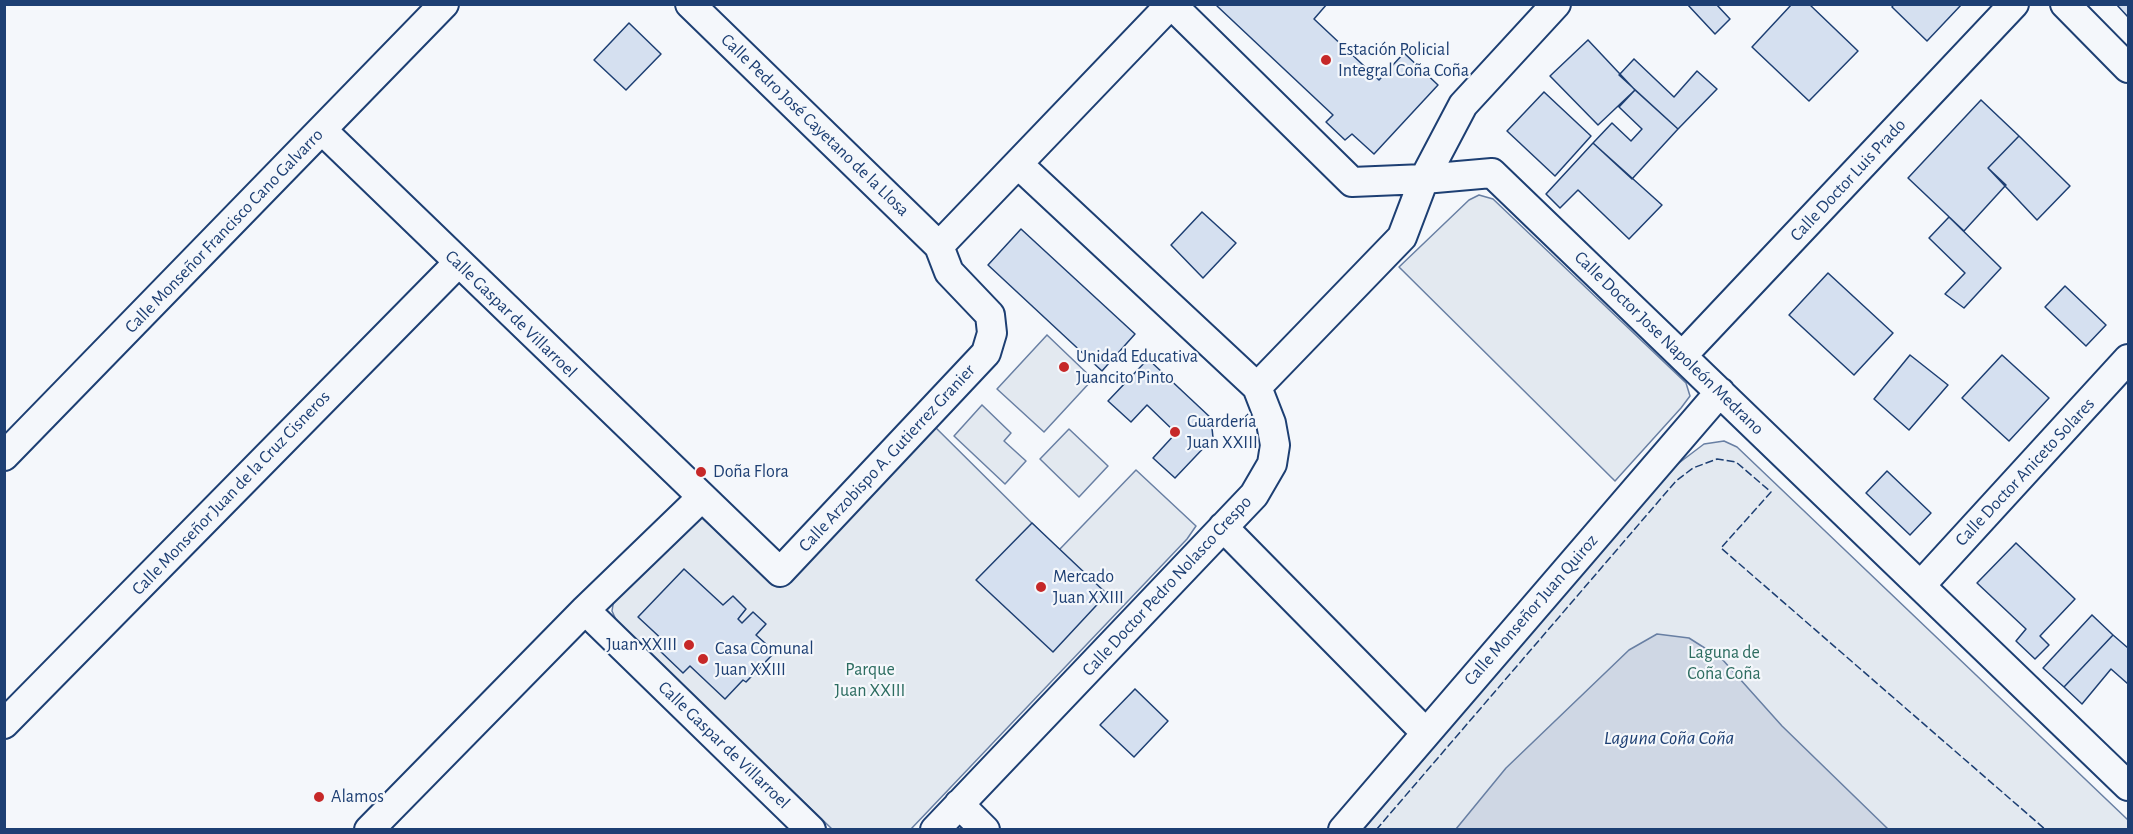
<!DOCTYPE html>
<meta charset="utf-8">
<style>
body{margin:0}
#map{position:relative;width:2133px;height:834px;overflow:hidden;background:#f4f7fb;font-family:"Alegreya Sans",sans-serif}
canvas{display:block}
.frame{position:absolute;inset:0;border:6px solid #1d3f73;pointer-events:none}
</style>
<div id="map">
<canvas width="2133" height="834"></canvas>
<div class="frame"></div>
</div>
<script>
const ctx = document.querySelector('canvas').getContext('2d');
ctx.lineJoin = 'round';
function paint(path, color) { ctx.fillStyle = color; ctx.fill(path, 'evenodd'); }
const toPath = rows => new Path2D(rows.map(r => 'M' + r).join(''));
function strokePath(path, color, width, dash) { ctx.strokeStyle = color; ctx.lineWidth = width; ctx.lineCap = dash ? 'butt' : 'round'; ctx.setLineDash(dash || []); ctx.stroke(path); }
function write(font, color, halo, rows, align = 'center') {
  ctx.font = font + ' "Alegreya Sans",sans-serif'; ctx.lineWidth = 4.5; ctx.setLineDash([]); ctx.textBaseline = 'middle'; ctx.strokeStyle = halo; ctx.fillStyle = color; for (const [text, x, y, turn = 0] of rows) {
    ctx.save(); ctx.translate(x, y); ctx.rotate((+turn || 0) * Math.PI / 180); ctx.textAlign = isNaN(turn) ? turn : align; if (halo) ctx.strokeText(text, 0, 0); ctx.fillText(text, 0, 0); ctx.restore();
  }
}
const green = toPath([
 [1479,195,1493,199,1686,383,1690,396,1681,408,1615,481,1399,267,1469,200,1479,195],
 [1047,335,1093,379,1044,432,997,389,1047,335],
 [982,405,1011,433,1004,441,1026,461,1005,484,954,436,982,405],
 [931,423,1059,550,1136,470,1196,526,1187,539,911,829,832,829,617,622,612,611,614,599,693,518,702,518,769,579,931,423],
 [1069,429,1108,466,1079,497,1040,459,1069,429],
 [1724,441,1737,447,2128,820,2128,830,1363,830,1671,469,1704,444,1724,441]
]);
const water = toPath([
 [1657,634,1689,638,1722,659,1782,726,1888,829,1456,829,1506,768,1629,650,1657,634]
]);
const building = toPath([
 [1219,4,1327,4,1314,19,1379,80,1404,53,1438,85,1374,154,1352,134,1345,140,1326,122,1333,115,1217,6,1219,4],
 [1687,4,1716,4,1730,19,1715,34,1687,4],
 [1792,4,1809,4,1858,51,1809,101,1752,47,1792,4],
 [1894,4,1962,4,1927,41,1892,7,1894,4],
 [2116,4,2128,4,2128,17,2116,4],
 [629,23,661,54,626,90,594,60,629,23],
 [1588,40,1635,90,1598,125,1550,76,1588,40],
 [1634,59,1674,97,1697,71,1717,89,1678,129,1619,75,1634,59],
 [1635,90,1678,129,1632,179,1593,143,1612,123,1631,141,1642,129,1619,107,1635,90],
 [1544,92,1591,136,1555,176,1507,131,1544,92],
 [1981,100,2019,136,1988,168,2006,185,1964,231,1908,178,1981,100],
 [2019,136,2070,186,2037,220,1988,168,2019,136],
 [1593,143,1662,205,1629,239,1578,190,1560,208,1546,194,1593,143],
 [1202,212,1236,243,1203,278,1171,245,1202,212],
 [1949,217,2001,268,1964,308,1945,294,1965,273,1929,238,1949,217],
 [1021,229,1135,334,1102,371,988,265,1021,229],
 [1828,273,1893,333,1854,375,1789,315,1828,273],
 [2065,286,2106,325,2086,346,2045,307,2065,286],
 [1910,355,1948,385,1909,430,1874,399,1910,355],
 [2002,355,2049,398,2009,441,1962,398,2002,355],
 [1148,359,1211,418,1213,438,1175,478,1153,458,1176,433,1147,405,1131,422,1108,401,1148,359],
 [1887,471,1931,513,1910,535,1866,493,1887,471],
 [1032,523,1107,594,1053,652,976,580,1032,523],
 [2016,543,2075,599,2040,636,2049,645,2035,659,2016,641,2026,629,1977,583,2016,543],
 [684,569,723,605,733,596,746,609,738,619,742,623,753,612,766,624,756,635,775,652,746,682,743,680,725,699,690,666,683,673,659,650,666,643,638,617,684,569],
 [2092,615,2113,635,2064,687,2043,668,2092,615],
 [2113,635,2128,648,2128,684,2111,669,2082,704,2064,687,2113,635],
 [1135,689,1168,721,1134,757,1100,725,1135,689]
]);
const minor = toPath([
 [1171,4,1352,182,1424,179,1492,173,2128,786],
 [2065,4,2128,68],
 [322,130,780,572,986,353,992,333,990,315,949,272,939,246,690,4],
 [1018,164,1257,387],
 [939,246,1171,4],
 [1682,356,2014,4],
 [4,456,444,4],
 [1223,527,1426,733],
 [1921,585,2128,359],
 [585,610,811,830],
 [4,724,458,263],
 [959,804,985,830],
 [369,830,585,610,701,498],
 [935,830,1254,495,1272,464,1275,445,1271,423,1257,387,1402,237,1424,179,1463,105,1556,4],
 [1343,830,1720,392]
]);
const fence = toPath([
 [1376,830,1676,481,1693,468,1717,459,1736,462,1771,492,1721,548,2046,830]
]);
const markers = [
 [1326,60,6,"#c62828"],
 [1064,367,6,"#c62828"],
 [1175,432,6,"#c62828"],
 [701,472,6,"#c62828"],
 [1041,587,6,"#c62828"],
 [689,645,6,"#c62828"],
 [703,659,6,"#c62828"],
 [319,797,6,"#c62828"]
];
const poiNames = [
 ["Estación Policial",1338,50],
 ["Integral Coña Coña",1338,71],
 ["Unidad Educativa",1076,357],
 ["Juancito Pinto",1076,378],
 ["Guardería",1187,422],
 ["Juan XXIII",1187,443],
 ["Doña Flora",713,472],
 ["Mercado",1053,577],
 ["Juan XXIII",1053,598],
 ["Juan XXIII",677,645,"right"],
 ["Casa Comunal",715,649],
 ["Juan XXIII",715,670],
 ["Alamos",331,797]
];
const streetNames = [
 ["Calle Pedro José Cayetano de la Llosa",815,125,44],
 ["Calle Doctor Luis Prado",1848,180,-47],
 ["Calle Monseñor Francisco Cano Galvarro",224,231,-46],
 ["Calle Gaspar de Villarroel",511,314,44],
 ["Calle Doctor Jose Napoleón Medrano",1669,343,44],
 ["Calle Arzobispo A. Gutierrez Granier",887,458,-47],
 ["Calle Doctor Aniceto Solares",2025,472,-47],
 ["Calle Monseñor Juan de la Cruz Cisneros",231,493,-46],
 ["Calle Doctor Pedro Nolasco Crespo",1167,586,-47],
 ["Calle Monseñor Juan Quiroz",1531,610,-49],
 ["Calle Gaspar de Villarroel",724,745,44]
];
const parkNames = [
 ["Laguna de",1724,653],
 ["Coña Coña",1724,674],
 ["Parque",870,670],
 ["Juan XXIII",870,691]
];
const waterNames = [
 ["Laguna Coña Coña",1669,738]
];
paint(green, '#e3e9f0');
strokePath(green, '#687fa3', 1.5);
paint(water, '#cfd7e4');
strokePath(water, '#687fa3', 1.5);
paint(building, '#d5e0f0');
strokePath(building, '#1d3f73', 1.5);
strokePath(minor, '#1d3f73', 32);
strokePath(minor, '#f4f7fb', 28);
strokePath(fence, '#1d3f73', 1.5, [8, 3]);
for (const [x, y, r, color] of markers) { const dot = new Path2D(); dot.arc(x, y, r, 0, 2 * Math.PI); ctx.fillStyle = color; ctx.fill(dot); strokePath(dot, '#f4f7fb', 2); }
write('18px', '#1d3f73', '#f4f7fb', poiNames, 'left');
write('18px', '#1d3f73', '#f4f7fb', streetNames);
write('18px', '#2c6c60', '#f4f7fb', parkNames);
write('italic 20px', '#1d3f73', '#f4f7fb', waterNames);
</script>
